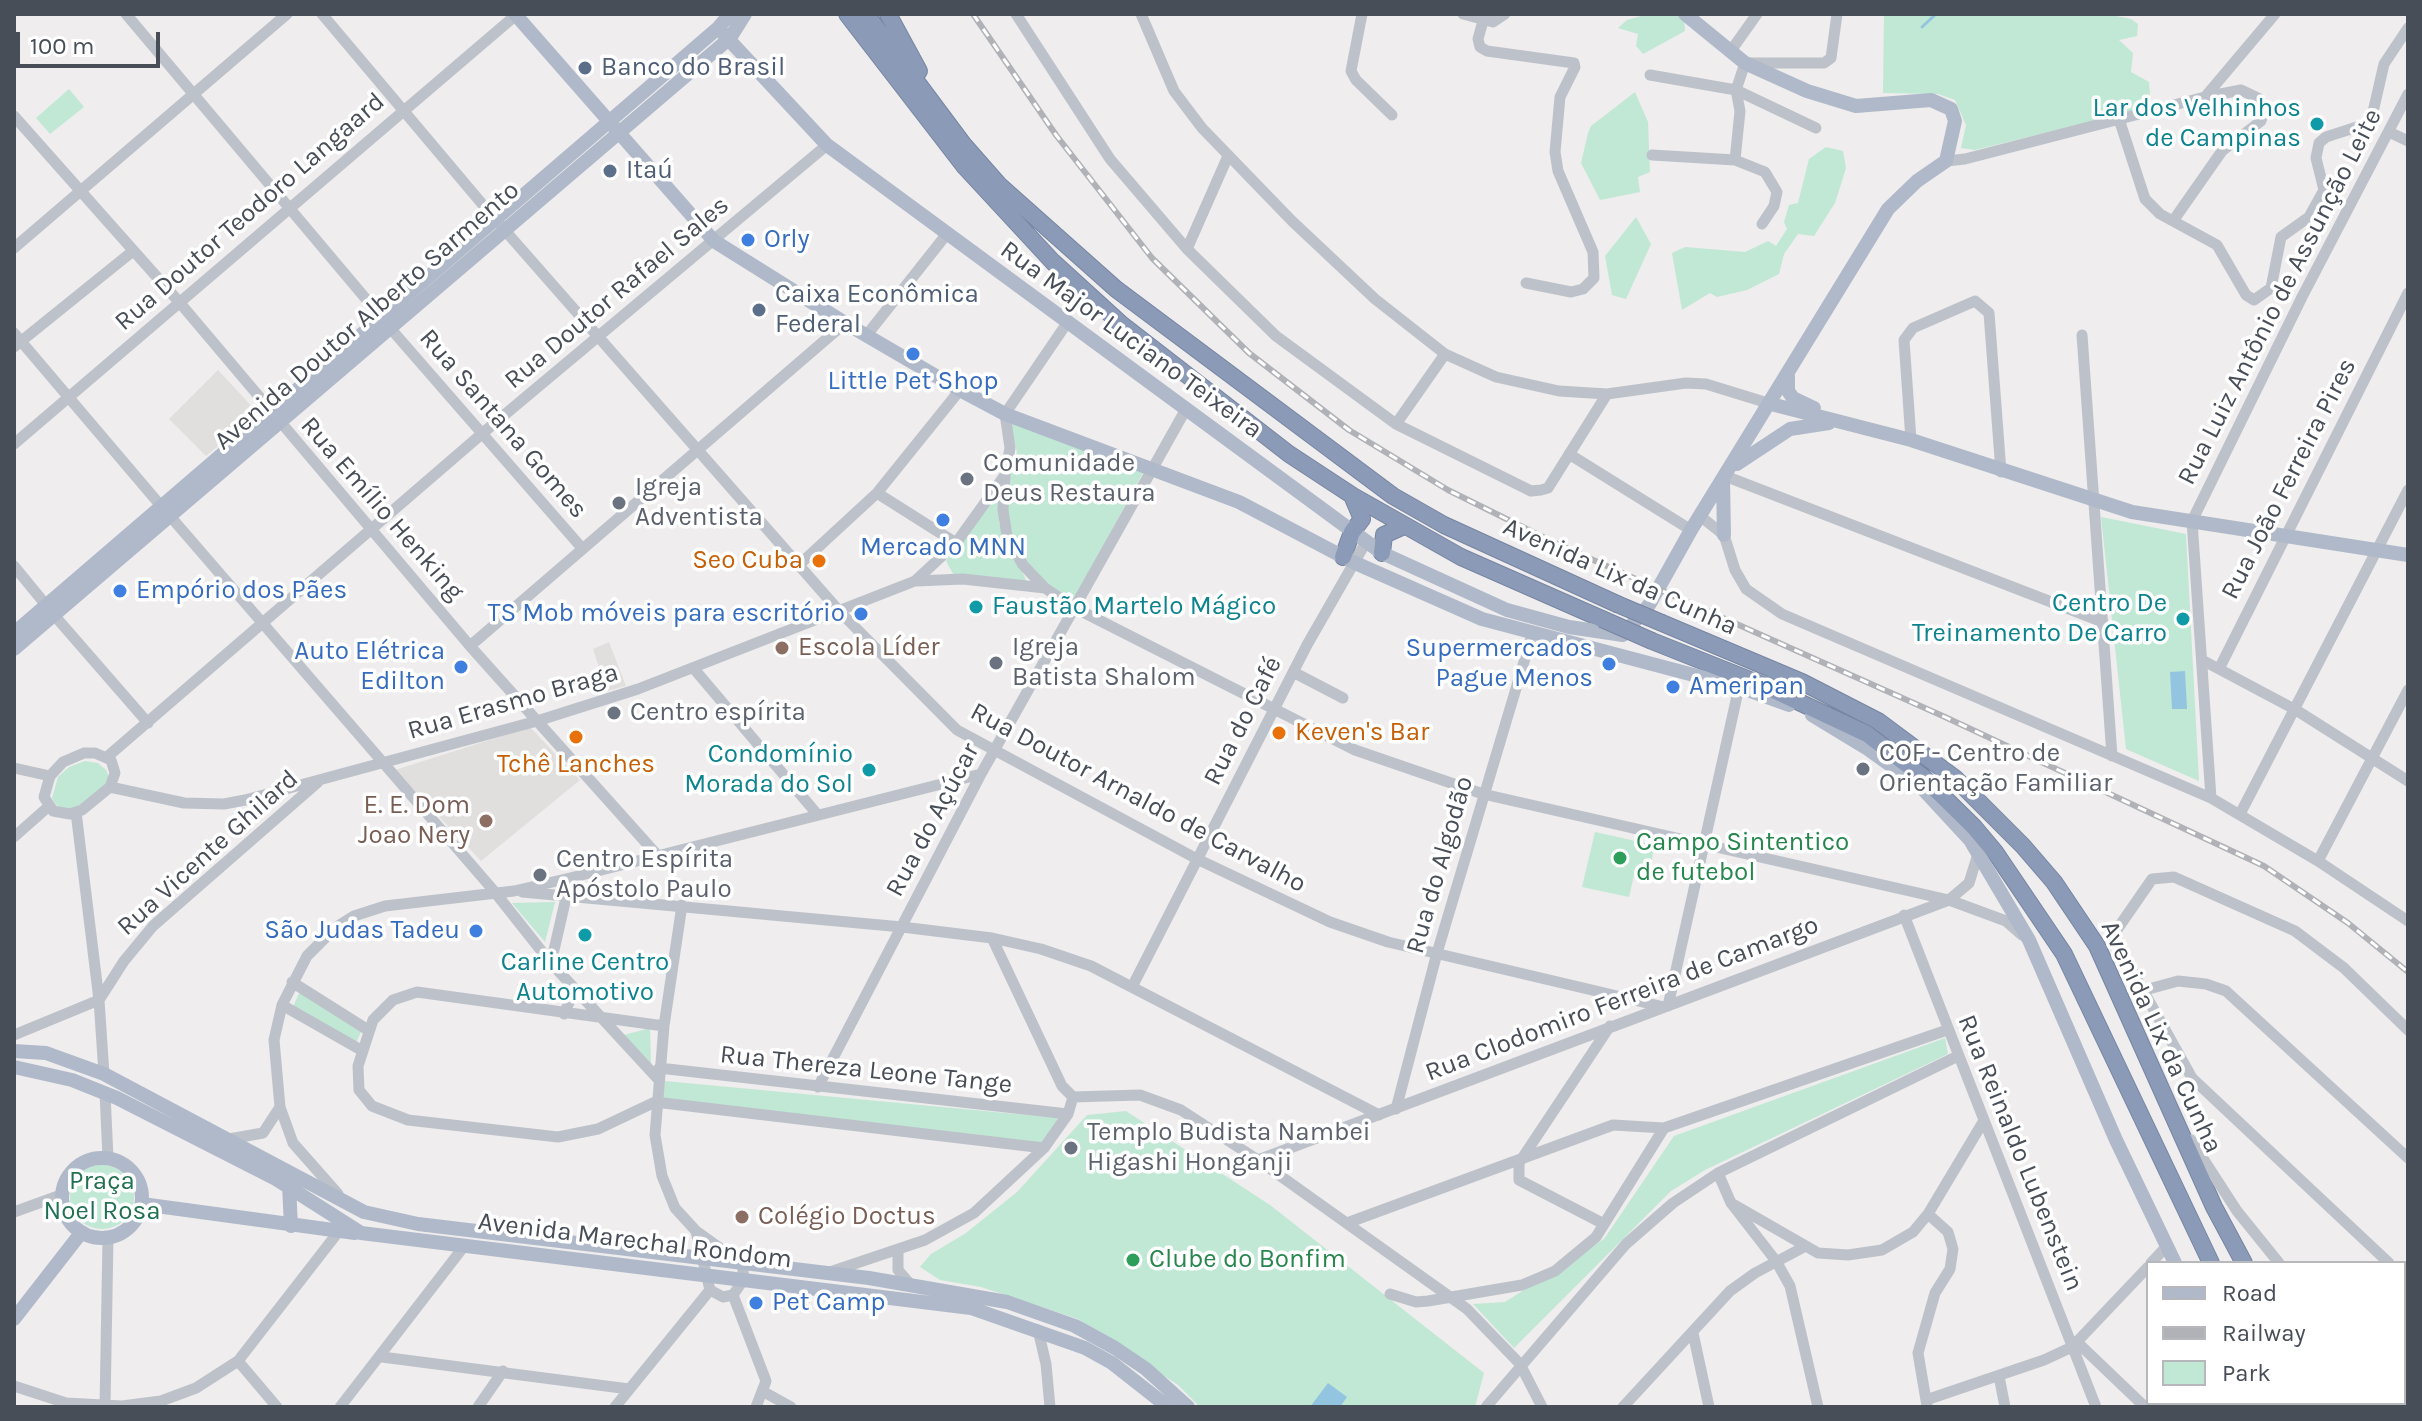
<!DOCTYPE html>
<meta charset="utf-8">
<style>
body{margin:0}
#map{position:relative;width:2422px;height:1421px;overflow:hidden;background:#efeded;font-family:Karla,sans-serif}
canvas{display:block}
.frame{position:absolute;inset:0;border:16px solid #484e58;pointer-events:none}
.legend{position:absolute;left:2146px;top:1261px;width:260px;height:144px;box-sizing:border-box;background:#fff;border:2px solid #b6b8bc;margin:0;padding:10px 14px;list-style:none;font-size:24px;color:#484e58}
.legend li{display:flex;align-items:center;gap:16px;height:40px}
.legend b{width:40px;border:2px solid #b6b8bc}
.scale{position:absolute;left:16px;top:32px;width:144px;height:36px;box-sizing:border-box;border:4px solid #484e58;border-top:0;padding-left:10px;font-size:24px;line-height:28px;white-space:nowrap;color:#484e58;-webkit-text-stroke:6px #fff;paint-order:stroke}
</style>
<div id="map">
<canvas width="2422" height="1421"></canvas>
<div class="frame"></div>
<ul class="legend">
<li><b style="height:10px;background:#b0b9c9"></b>Road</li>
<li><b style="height:10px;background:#b0b2b7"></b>Railway</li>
<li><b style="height:22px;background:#c0e8d5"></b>Park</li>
</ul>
<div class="scale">100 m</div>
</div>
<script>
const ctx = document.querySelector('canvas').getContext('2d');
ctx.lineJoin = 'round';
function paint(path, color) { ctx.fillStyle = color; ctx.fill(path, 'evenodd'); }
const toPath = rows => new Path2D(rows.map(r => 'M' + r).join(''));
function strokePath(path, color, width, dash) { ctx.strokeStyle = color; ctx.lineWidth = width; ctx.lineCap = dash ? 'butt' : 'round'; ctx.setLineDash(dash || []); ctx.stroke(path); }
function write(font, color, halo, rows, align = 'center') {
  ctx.font = font + ' Karla,sans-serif'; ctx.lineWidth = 7; ctx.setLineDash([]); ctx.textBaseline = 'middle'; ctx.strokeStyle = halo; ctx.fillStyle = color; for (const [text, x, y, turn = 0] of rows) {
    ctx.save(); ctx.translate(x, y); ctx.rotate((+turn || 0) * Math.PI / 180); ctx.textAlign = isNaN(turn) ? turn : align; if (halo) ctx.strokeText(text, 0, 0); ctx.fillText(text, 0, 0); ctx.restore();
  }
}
const education = toPath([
 [218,370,258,413,206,456,169,419],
 [609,642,626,686,607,691,593,649],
 [530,727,580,780,481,861,395,770]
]);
const green = toPath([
 [1648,14,1679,14,1684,18,1685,31,1643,54,1636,46,1638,34,1618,28,1627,20],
 [1884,14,2106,14,2131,19,2138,24,2137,36,2119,40,2133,53,2131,72,2149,82,2151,107,1975,150,1961,148,1966,125,1955,100,1938,94,1883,93],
 [69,89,84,107,50,134,36,118],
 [1635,92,1648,122,1650,172,1638,177,1640,192,1600,200,1581,163,1588,133,1591,126],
 [1826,147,1843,151,1846,168,1835,203,1814,236,1798,234,1784,254,1779,274,1747,290,1717,297,1710,293,1682,310,1672,253,1685,247,1745,252,1768,241,1776,246,1787,229,1784,222,1789,205,1798,203,1809,159],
 [1636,217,1651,244,1626,299,1612,295,1605,256],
 [1007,418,1144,471,1074,600,1057,594,1016,551,1008,522,1008,475,1017,452],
 [999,493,999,523,1027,582,955,577,946,561],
 [2101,517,2186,534,2199,781,2126,749],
 [85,761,98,763,106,770,109,777,104,787,77,808,65,809,56,805,52,798,58,777,69,767],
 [1595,832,1654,845,1650,874,1635,871,1629,897,1582,887],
 [555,902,545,942,512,903],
 [300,991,362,1030,355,1045,292,1009],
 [650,1028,651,1064,624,1035],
 [1945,1038,1948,1054,1705,1170,1671,1191,1514,1348,1473,1304,1505,1302,1604,1239,1674,1136],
 [665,1081,1059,1118,1041,1143,662,1102],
 [1126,1111,1270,1205,1484,1373,1475,1407,1200,1407,1178,1385,1078,1319,981,1287,940,1280,920,1267,931,1254,966,1233,1017,1192,1087,1115],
 '70 1197a32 32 0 1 1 64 0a32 32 0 1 1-64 0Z'
]);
const water = toPath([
 [2185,671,2187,709,2172,709,2170,672],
 [1328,1383,1347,1397,1340,1407,1310,1407]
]);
const stream = toPath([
 [1922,27,1936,14]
]);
const minor = toPath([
 [126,14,382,318],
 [322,14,494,218,840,612,957,730,1197,859,1330,922,1388,942,1664,1007],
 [1016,14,1110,159,1187,249,1276,336,1396,424,1531,491,1541,490,1548,488,1607,394],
 [1141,14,1174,91,1202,128,1292,221,1375,299,1445,354,1496,377,1559,391,1607,394,1686,383,1706,384,1771,404],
 [1362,14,1351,71,1356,80,1392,115],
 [1463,14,1493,22,1505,14],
 [1483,21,1478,39,1480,47,1487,51,1574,63,1575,67,1560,97,1555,152,1558,171,1593,252,1594,278,1583,289,1571,292,1526,283],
 [1730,52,1757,14],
 [1650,75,1736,90,1816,128],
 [14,116,180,303,470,646,658,856],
 [2119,119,2145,199,2160,214,2217,245,2246,295,2254,300,2271,288,2281,237,2309,217,2324,190,2316,158,2319,143,2326,137,2366,124,2373,112,2384,64,2408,28],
 [2389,132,2408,141],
 [1652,155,1735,160,1765,172,1777,192,1774,206,1762,224],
 [1735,160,1740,111,1736,90,1745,63,1824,63,1831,58,1837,14],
 [1946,161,1965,159,2205,97,2275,14],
 [2173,221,2222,151,2261,121,2264,111,2260,99,2241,90,2205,97],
 [14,248,287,14],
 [1187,249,1228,156],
 [391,329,581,547],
 [14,333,161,506],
 [2082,335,2112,756],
 [866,336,946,235],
 [14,347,133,251],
 [1396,424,1445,354],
 [1911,440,1904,340,1913,328,1975,301,1989,313,2001,472],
 [14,444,516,15],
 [1569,454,1691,530],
 [1005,475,1003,510,1007,536,1023,565,1045,588,1073,607,1355,750,1483,794,1949,900,2006,921,2022,935],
 [1725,476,2103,622],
 [877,493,956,543],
 [170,516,494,891,551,963,658,1079],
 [1700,516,1724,535,1735,570,1746,589,1782,614,2211,798,2318,861,2408,921],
 [800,564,877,493,960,390],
 [14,566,46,605],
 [916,581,963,579,1045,588],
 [54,615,148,723],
 [470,646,845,323],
 [2202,660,2219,669,2408,293],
 [2219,669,2296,710,2408,781],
 [695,670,817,814],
 [1293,672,1343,698],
 [84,753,95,753,111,760,115,773,110,787,82,810,70,814,53,811,44,797,50,776,63,762,84,753],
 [107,757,484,432,827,145],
 [14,768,50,776],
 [110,787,184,803,224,804,245,800,537,721,638,689,915,581,956,543,1005,475,1010,448,1005,414,1067,323],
 [2211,798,2192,521,2302,297,2408,94],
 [76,812,99,1000,104,1074],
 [2240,814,2408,490],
 [14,837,48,807],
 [2318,861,2408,690],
 [522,892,902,927,992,938,1041,949,1091,966,1379,1115],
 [682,905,664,1026,655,1135,662,1176,675,1208,696,1231,742,1264,744,1279,733,1295,723,1297,710,1290,696,1231],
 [1904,915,2096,1407],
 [992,938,1062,1086,1073,1097],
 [551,963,568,889],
 [292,982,368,1030],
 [1132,987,1307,645,1366,542],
 [2145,990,2178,981,2206,984,2226,991,2408,1158],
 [282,1005,361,1050],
 [1668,1006,1739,687],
 [564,1014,575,989],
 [664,1026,417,992,393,1000,373,1020,358,1066,359,1090,372,1106,408,1120,558,1137,598,1129,655,1102,1044,1148],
 [14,1035,99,1000,124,961,153,926,318,782],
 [659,1068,1068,1114],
 [818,1087,981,774,1186,409],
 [105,1093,108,1158],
 [1396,1109,1437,953,1532,635],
 [229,1139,263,1133,280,1107],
 [2191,1140,2237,1211,2279,1263],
 [1258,1160,1949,900,1969,883,1978,854],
 [1718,1173,1731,1203,1776,1261,1790,1286,1818,1407],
 [338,1194,293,1143,280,1107,274,1040,282,1005,307,956,335,928,354,916,385,906,514,891,570,878,981,774],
 [1731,1203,1818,1253,1848,1255,1882,1250,1913,1232,1928,1214,1983,1122],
 [14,1212,61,1195],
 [1347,1223,1613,1125,1664,1128],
 [1604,1224,1519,1180,1519,1163,1610,1026],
 [898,1252,898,1270,911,1285],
 [2151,1263,2166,1247],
 [2389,1263,2192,1078,2116,942,2116,931,2152,879,2174,877,2295,931,2344,968,2408,1030],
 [830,1272,925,1240,974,1213,1044,1148,1068,1114,1073,1097,1140,1095,1181,1110,1258,1160,1467,1309,1520,1364,1542,1407],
 [2404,1277,2408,1280],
 [1390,1294,1416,1302,1428,1301,1522,1285,1555,1271,1596,1237,1664,1128,1947,1030],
 [733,1295,766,1381,756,1407],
 [2404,1314,2408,1311],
 [1038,1330,1046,1364,1050,1407],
 [1693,1333,1709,1407],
 [2078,1343,2145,1407],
 [382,1357,629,1389],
 [238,1361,277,1407],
 [1999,1376,2005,1407],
 [14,1386,66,1403,122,1406,161,1401,196,1388,238,1361,339,1231],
 [764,1392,791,1407],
 [1926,1400,2044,1360,2072,1347,2148,1267],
 [1927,1406,1918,1353,1935,1293,1950,1269,1953,1249,1948,1232,1928,1214],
 [105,1407,108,1238],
 [340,1407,465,1245],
 [478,1407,503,1371],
 [615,1407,710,1290],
 [1486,1407,1626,1244,1673,1203,1718,1173,1958,1056],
 [1623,1407,1730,1291,1755,1273,1804,1247]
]);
const major = toPath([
 [515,14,714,241,845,323,960,390,1005,414,1239,502,1353,562,1482,619,1739,687,1789,705],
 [718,28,827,145,1382,553,1507,610,1569,627,1623,635,1649,605,1691,530,1888,209,1917,181,1946,161,1955,121,1951,109,1931,100,1856,106,1807,91,1745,63,1685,14],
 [1788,376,1788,391,1793,398,1814,408],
 [1771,404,1911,440,2132,512,2408,555],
 [1737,464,1790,429,1829,423],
 [1723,480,1724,535],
 [14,633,718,28,730,14],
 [14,649,730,38,745,14],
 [1812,715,1868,749,1921,787,1970,840,2029,940,2116,1140,2175,1263],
 [14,1051,46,1053,104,1074,364,1212,418,1224,869,1278,1007,1302,1075,1326,1115,1348,1146,1369,1188,1407],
 [14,1067,72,1080,117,1098,276,1179,361,1233,971,1308,1085,1348,1112,1363,1168,1407],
 '62 1198a40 40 0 1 1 80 0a40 40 0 1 1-80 0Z',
 [289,1186,291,1226],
 [142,1204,355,1233],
 [14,1319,81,1233],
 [2404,1373,2408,1373],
 [2268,1403,2272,1407],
 [2336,1407,2339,1403]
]);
const highway = toPath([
 [847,14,965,167,1053,262,1120,323,1289,454,1353,496,1461,557,1602,619],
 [866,14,963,144,999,185,1116,289,1393,496,1444,525,1617,604],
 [888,14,919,71],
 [1382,553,1384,535,1404,526],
 [1343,557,1352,532,1362,519,1353,498],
 [1662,623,1802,682,1878,721,1956,779,2023,846,2054,882,2097,946,2214,1207,2244,1263],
 [1652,641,1765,686,1867,734,1922,776,1974,827,1995,852,2064,954,2211,1263],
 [2320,1403,2324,1407],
 [2364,1403,2368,1407]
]);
const rail = toPath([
 [973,14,1056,135,1152,258,1249,353,1349,430,1448,490,1553,542,1945,717,2264,866,2348,923,2408,972]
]);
const highwayBridge = toPath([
 [1617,604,1662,623],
 [1602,619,1652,641]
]);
const markers = [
 [585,68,8,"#5c6f8a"],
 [2317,124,8,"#0f9aa8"],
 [610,171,8,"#5c6f8a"],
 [748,240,8,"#3f7fe0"],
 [759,310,8,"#5c6f8a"],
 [913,354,8,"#3f7fe0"],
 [967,479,8,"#6b7280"],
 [619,503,8,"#6b7280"],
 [943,520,8,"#3f7fe0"],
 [819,561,8,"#e8710a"],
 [120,591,8,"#3f7fe0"],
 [976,607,8,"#0f9aa8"],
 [861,614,8,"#3f7fe0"],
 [2183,619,8,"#0f9aa8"],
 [782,648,8,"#8d6e63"],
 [996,663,8,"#6b7280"],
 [1609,664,8,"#3f7fe0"],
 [461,667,8,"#3f7fe0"],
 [1673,687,8,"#3f7fe0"],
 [614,713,8,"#6b7280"],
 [1279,733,8,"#e8710a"],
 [576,737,8,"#e8710a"],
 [1863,769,8,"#6b7280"],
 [869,770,8,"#0f9aa8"],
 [486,821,8,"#8d6e63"],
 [1620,858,8,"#2e9e5b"],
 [540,875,8,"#6b7280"],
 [476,931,8,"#3f7fe0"],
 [585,935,8,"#0f9aa8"],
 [1071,1148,8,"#6b7280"],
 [742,1217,8,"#8d6e63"],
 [1133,1260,8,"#2e9e5b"],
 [756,1303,8,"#3f7fe0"]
];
const serviceNames = [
 ["Banco do Brasil",601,68],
 ["Itaú",626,171],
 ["Caixa Econômica",775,295],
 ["Federal",775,325]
];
const cultureNames = [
 ["Lar dos Velhinhos",2301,109],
 ["de Campinas",2301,139],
 ["Centro De",2167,604],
 ["Treinamento De Carro",2167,634],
 ["Faustão Martelo Mágico",992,607,"left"],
 ["Condomínio",853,755],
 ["Morada do Sol",853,785],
 ["Carline Centro",585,963,"center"],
 ["Automotivo",585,993,"center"]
];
const streetNames = [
 ["Rua Doutor Teodoro Langaard",250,212,-41],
 ["Rua Doutor Rafael Sales",617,293,-40],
 ["Rua Luiz Antônio de Assunção Leite",2280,297,-63],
 ["Avenida Doutor Alberto Sarmento",367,316,-41],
 ["Rua Major Luciano Teixeira",1131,340,36],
 ["Rua Santana Gomes",503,424,49],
 ["Rua João Ferreira Pires",2289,479,-63],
 ["Rua Emílio Henking",382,509,49],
 ["Avenida Lix da Cunha",1620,577,24],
 ["Rua Erasmo Braga",513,702,-16],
 ["Rua do Café",1243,721,-63],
 ["Rua Doutor Arnaldo de Carvalho",1138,798,28],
 ["Rua do Açúcar",933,820,-62],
 ["Rua Vicente Ghilard",208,853,-42],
 ["Rua do Algodão",1440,865,-74],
 ["Rua Clodomiro Ferreira de Camargo",1622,999,-21],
 ["Avenida Lix da Cunha",2161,1037,65],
 ["Rua Thereza Leone Tange",866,1070,6],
 ["Rua Reinaldo Lubenstein",2020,1153,68],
 ["Avenida Marechal Rondom",635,1241,7]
];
const shopNames = [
 ["Orly",764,240],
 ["Little Pet Shop",913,382,"center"],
 ["Mercado MNN",943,548,"center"],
 ["Empório dos Pães",136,591],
 ["TS Mob móveis para escritório",845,614,"right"],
 ["Supermercados",1593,649,"right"],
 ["Pague Menos",1593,679,"right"],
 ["Auto Elétrica",445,652,"right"],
 ["Edilton",445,682,"right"],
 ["Ameripan",1689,687],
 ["São Judas Tadeu",460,931,"right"],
 ["Pet Camp",772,1303]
];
const worshipNames = [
 ["Comunidade",983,464],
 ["Deus Restaura",983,494],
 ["Igreja",635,488],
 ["Adventista",635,518],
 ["Igreja",1012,648],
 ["Batista Shalom",1012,678],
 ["Centro espírita",630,713],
 ["COF - Centro de",1879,754],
 ["Orientação Familiar",1879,784],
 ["Centro Espírita",556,860],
 ["Apóstolo Paulo",556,890],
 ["Templo Budista Nambei",1087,1133],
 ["Higashi Honganji",1087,1163]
];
const foodNames = [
 ["Seo Cuba",803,561],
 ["Keven's Bar",1295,733,"left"],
 ["Tchê Lanches",576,765,"center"]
];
const educationNames = [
 ["Escola Líder",798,648],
 ["E. E. Dom",470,806,"right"],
 ["Joao Nery",470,836,"right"],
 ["Colégio Doctus",758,1217]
];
const leisureNames = [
 ["Campo Sintentico",1636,843],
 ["de futebol",1636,873],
 ["Clube do Bonfim",1149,1260]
];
const parkNames = [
 ["Praça",102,1182],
 ["Noel Rosa",102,1212]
];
paint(education, '#e0dfde');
paint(green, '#c0e8d5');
paint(water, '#93c5e0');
strokePath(stream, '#93c5e0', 3);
strokePath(highway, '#7685a2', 18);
strokePath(minor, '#bdc2ca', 11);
strokePath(major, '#b0b9c9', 14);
strokePath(highway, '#8b9ab6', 16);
strokePath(rail, '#b0b2b7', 6);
strokePath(rail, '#fff', 3, [9]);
strokePath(highwayBridge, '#7685a2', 18, []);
strokePath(highwayBridge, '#8b9ab6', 16);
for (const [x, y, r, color] of markers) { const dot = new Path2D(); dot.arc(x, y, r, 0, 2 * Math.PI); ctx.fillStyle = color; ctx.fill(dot); strokePath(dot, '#fff', 3); }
write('26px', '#4e5e75', '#fff', serviceNames, 'left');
write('26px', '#0d838f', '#fff', cultureNames, 'right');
write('26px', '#484e58', '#fff', streetNames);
write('26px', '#366cbe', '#fff', shopNames, 'left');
write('26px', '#5b616d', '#fff', worshipNames, 'left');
write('26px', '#c56008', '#fff', foodNames, 'right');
write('26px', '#785e54', '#fff', educationNames, 'left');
write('26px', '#27864d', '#fff', leisureNames, 'left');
write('26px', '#227053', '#fff', parkNames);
</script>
